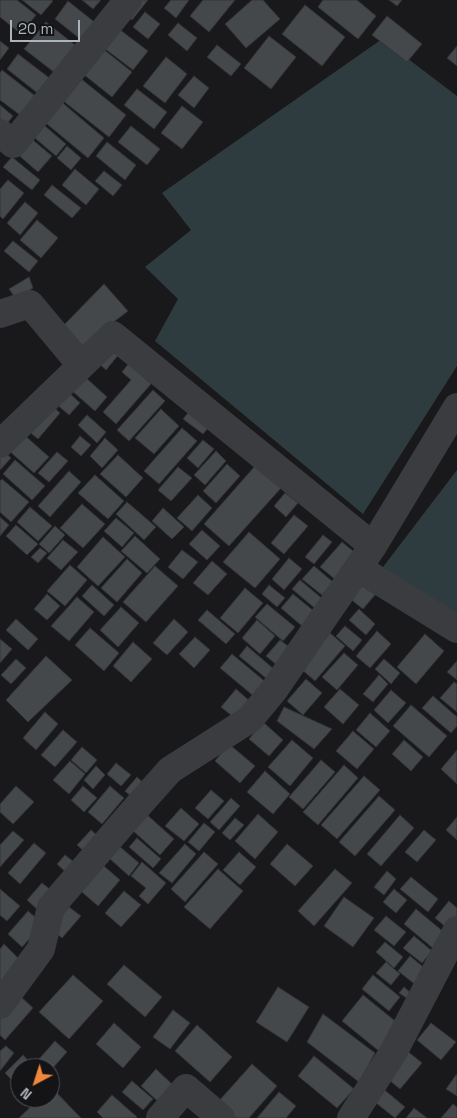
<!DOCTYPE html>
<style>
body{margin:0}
#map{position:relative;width:457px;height:1118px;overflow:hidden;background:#19191b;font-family:"Space Grotesk",sans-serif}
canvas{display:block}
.north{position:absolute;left:10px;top:1058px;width:50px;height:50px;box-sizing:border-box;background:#141416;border:1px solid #505458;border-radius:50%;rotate:220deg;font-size:14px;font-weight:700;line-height:20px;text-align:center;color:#abb4ba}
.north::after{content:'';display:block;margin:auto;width:18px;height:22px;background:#f0873c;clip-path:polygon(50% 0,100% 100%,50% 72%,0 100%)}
.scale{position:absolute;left:10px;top:20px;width:70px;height:22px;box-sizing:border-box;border:2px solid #abb4ba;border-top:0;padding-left:6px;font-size:15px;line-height:18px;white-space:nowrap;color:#abb4ba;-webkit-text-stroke:4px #141416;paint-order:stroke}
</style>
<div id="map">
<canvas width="457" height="1118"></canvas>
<div class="north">N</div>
<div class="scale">20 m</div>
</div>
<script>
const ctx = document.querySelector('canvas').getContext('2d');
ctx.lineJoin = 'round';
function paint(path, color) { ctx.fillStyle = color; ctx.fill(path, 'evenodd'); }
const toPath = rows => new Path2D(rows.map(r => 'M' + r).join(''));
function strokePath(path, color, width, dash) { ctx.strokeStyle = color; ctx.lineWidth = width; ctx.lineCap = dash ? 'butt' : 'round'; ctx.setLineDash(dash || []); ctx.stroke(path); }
const water = toPath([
 [382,39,457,96,457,366,363,514,155,341,178,299,145,267,191,230,162,193],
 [457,470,457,615,383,567]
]);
const building = toPath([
 [0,0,17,0,36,15,21,34,0,17,0,0],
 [22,0,51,0,53,1,41,15,22,0],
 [82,0,101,0,93,9,82,0],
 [134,0,148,0,132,20,124,13,134,0],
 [171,0,189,0,176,18,164,8,171,0],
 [203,0,235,0,209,32,190,16,203,0],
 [252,0,263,0,280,19,246,48,225,24,252,0],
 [323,0,357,0,376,16,358,39,318,7,323,0],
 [389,0,402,0,397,6,389,0],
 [68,1,98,25,84,42,55,19,68,1],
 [305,5,345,37,322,66,282,34,305,5],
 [145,12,160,24,148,39,133,27,145,12],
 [387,16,422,44,407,62,372,35,387,16],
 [46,22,80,49,59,76,24,49,46,22],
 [178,23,197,38,187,51,168,35,178,23],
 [115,26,148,51,133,70,100,45,115,26],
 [269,36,296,57,271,89,244,68,269,36],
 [0,41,9,48,0,60,0,41],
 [98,45,132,72,112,97,78,70,98,45],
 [217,45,241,64,231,76,207,57,217,45],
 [457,46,457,66,447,58,457,46],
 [18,54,52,80,40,95,7,69,18,54],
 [166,57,187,74,165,103,143,86,166,57],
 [2,70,39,99,24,118,0,100,0,73,2,70],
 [75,74,126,115,109,137,57,96,75,74],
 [194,76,209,88,194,108,178,95,194,76],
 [137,89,167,112,154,129,124,105,137,89],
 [58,99,104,138,88,158,41,119,58,99],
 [0,105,13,116,5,126,0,122,0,105],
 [182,106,203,122,182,149,161,133,182,106],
 [39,121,66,144,56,156,29,133,39,121],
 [131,126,160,149,147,165,118,142,131,126],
 [28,136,52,156,38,172,15,152,28,136],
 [107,142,136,165,125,180,96,156,107,142],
 [67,146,81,158,71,170,57,158,67,146],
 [12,157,40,180,32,190,3,167,12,157],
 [75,169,99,189,86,205,62,185,75,169],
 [104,171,122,185,113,196,95,181,104,171],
 [8,180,24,193,3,219,0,216,0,189,8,180],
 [52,185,81,208,72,218,44,195,52,185],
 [25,202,38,213,20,235,7,223,25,202],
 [37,220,58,238,41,258,20,240,37,220],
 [13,241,38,261,29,272,4,251,13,241],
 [29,277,33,288,16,299,9,289,29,277],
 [104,284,128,311,81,347,62,327,104,284],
 [124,348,106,370,95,360,124,348],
 [129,363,151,384,116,424,103,412,131,380,122,372,129,363],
 [84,376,107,397,95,411,71,390,84,376],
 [65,389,80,403,69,415,54,402,65,389],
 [153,390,165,401,129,441,117,430,153,390],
 [49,403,60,413,38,439,26,429,49,403],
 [192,408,212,423,203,434,183,419,192,408],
 [161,409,179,426,154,454,135,438,161,409],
 [87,415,106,432,97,443,78,425,87,415],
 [182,428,197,441,159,484,144,471,182,428],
 [21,432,49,457,34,473,6,448,21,432],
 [80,436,91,445,81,456,71,447,80,436],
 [105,438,118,450,102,468,90,456,105,438],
 [203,440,214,449,198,468,187,458,203,440],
 [0,448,11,458,0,470,0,448],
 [216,451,226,461,205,485,194,475,216,451],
 [57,452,68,461,49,482,38,473,57,452],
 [118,455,143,478,126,497,100,474,118,455],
 [15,460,45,486,32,500,3,474,15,460],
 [227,464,240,476,216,503,203,491,227,464],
 [255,466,281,488,229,546,204,524,255,466],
 [178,467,192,478,171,501,158,490,178,467],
 [69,471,81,482,50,517,38,506,69,471],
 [95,475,124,501,108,519,78,493,95,475],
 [2,479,29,502,11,522,0,512,0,481,2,479],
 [285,493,298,503,286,517,274,506,285,493],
 [198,495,212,508,192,531,177,518,198,495],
 [127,502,156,527,144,540,116,514,127,502],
 [82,504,105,524,83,548,60,528,82,504],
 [30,507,52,526,38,541,17,522,30,507],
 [163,508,184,527,172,539,152,521,163,508],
 [294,515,308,526,284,554,271,543,294,515],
 [0,517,9,525,0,536,0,517],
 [116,518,134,533,122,547,104,531,116,518],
 [16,525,38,544,27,555,6,536,16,525],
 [55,526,65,535,49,553,39,544,55,526],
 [202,530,220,546,207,560,189,544,202,530],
 [249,532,280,559,255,588,223,562,249,532],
 [323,535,332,542,314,564,305,557,323,535],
 [135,536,160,559,147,573,121,551,135,536],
 [103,537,125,557,98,586,77,567,103,537],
 [63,540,78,552,61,570,47,558,63,540],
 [342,542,358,555,336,580,320,567,342,542],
 [40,548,47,553,38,563,31,557,40,548],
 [182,550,198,562,183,579,168,567,182,550],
 [289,558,302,569,284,590,272,579,289,558],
 [127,559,142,573,117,602,101,588,127,559],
 [212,561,227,574,208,595,193,583,212,561],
 [70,565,87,580,65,606,47,591,70,565],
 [155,566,178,586,146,622,123,602,155,566],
 [314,566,333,582,322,595,302,579,314,566],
 [366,577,380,589,363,609,348,597,366,577],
 [300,580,325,601,317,610,292,589,300,580],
 [92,585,114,605,104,616,82,596,92,585],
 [269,585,285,598,277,607,262,594,269,585],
 [245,588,263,603,238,633,220,618,245,588],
 [47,594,60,606,47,620,34,609,47,594],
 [293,594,315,612,302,626,281,608,293,594],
 [77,597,94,612,69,641,51,626,77,597],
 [267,604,295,627,283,641,255,617,267,604],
 [121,607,139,623,118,647,100,630,121,607],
 [359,609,375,624,366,635,349,620,359,609],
 [207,610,235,634,226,644,198,620,207,610],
 [16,619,38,639,28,650,6,630,16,619],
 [174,619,188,632,167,655,153,643,174,619],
 [257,620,275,636,260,654,242,638,257,620],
 [345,626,362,640,353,651,336,636,345,626],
 [90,628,119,653,104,671,75,645,90,628],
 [377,631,391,644,370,668,356,656,377,631],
 [330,633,345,646,315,681,300,668,330,633],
 [425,634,444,651,416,684,397,667,425,634],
 [195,637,210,650,194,668,179,654,195,637],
 [0,639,12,649,0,663,0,639],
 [280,640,292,649,278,666,266,656,280,640],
 [133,642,152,659,131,682,113,666,133,642],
 [247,646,275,670,267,679,239,656,247,646],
 [344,653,358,665,337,690,322,677,344,653],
 [232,654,268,684,256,698,220,668,232,654],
 [46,656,72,680,28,722,6,700,46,656],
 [16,659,26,668,11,684,1,675,16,659],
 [384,659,400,673,391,684,375,669,384,659],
 [457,661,457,680,447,672,457,661],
 [379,675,388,684,373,702,363,694,379,675],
 [306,679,322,693,303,715,287,701,306,679],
 [454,682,457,684,457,712,440,698,454,682],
 [236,689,252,703,237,720,221,707,236,689],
 [340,689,359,705,343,724,324,707,340,689],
 [391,690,406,703,388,723,374,710,391,690],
 [433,696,457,717,457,726,451,733,422,708,433,696],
 [411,705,447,736,429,757,393,726,411,705],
 [284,707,332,729,314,749,277,721,284,707],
 [45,712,58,724,36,750,23,738,45,712],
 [370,713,390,731,376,747,356,730,370,713],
 [263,722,283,740,269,756,249,739,263,722],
 [63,730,77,742,55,767,41,755,63,730],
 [353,731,374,749,357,769,336,751,353,731],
 [292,740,313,758,290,786,268,767,292,740],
 [404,740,423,757,411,771,392,754,404,740],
 [229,744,255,766,240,783,215,761,229,744],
 [82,747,97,760,86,773,71,760,82,747],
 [457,750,457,784,441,769,457,750],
 [321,760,335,772,303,809,289,797,321,760],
 [70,761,85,774,69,794,53,780,70,761],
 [116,763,131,775,121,786,107,774,116,763],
 [344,765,358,778,318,825,303,812,344,765],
 [96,766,105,775,93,789,84,780,96,766],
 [265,771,290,794,273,814,247,792,265,771],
 [364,776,380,790,337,839,321,825,364,776],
 [137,777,147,786,135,800,125,791,137,777],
 [16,786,34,802,13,824,0,812,0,804,16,786],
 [83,786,97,798,84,812,71,800,83,786],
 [110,786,124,798,102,824,88,812,110,786],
 [211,790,224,801,208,819,195,808,211,790],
 [379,796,395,810,355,856,339,842,379,796],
 [231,798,240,806,219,830,210,822,231,798],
 [181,808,199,824,184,841,165,826,181,808],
 [145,813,174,839,160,855,131,829,145,813],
 [258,814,278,832,255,859,235,841,258,814],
 [400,815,414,828,381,866,367,854,400,815],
 [457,817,457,840,446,830,457,817],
 [235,818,244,825,230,840,222,833,235,818],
 [204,823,215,832,199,851,188,842,204,823],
 [91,830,99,837,86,853,77,845,91,830],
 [424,830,436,840,417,862,405,852,424,830],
 [13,831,24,840,0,867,0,845,13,831],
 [137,838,161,859,153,868,129,847,137,838],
 [34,843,46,853,20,884,8,873,34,843],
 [185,844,196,854,172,883,159,873,185,844],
 [287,844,313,866,295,886,270,864,287,844],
 [119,846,139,863,129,876,109,858,119,846],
 [204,852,218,864,185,902,171,889,204,852],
 [239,852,256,867,240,885,223,870,239,852],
 [65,855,79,866,70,876,57,864,65,855],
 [97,860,120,880,98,906,75,886,97,860],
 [142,862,166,883,148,904,139,896,146,888,131,876,142,862],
 [218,869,243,891,210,929,184,907,218,869],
 [335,869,352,883,314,926,298,911,335,869],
 [387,871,396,879,384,895,374,887,387,871],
 [411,877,438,899,428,912,400,889,411,877],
 [42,883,56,894,40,912,27,900,42,883],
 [0,889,20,906,7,921,0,915,0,889],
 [394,889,407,900,396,913,383,902,394,889],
 [124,891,141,905,121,927,105,913,124,891],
 [344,897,374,918,353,947,324,926,344,897],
 [449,901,457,908,457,916,447,928,435,918,449,901],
 [69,907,81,916,62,938,51,929,69,907],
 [416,909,446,934,434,949,404,924,416,909],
 [28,911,43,924,22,947,8,934,28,911],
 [386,916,406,932,394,946,374,930,386,916],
 [414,936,432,951,422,963,403,948,414,936],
 [385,942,403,957,394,968,376,952,385,942],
 [4,944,22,962,0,992,0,949,4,944],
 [410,956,428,971,416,985,398,971,410,956],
 [386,962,400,974,391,985,376,973,386,962],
 [124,965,162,997,145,1017,107,984,124,965],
 [73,975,103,1001,69,1039,39,1012,73,975],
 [373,975,400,997,389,1011,362,989,373,975],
 [278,987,309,1007,287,1042,256,1022,278,987],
 [404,987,412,994,408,999,399,993,404,987],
 [19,995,33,1008,5,1040,0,1035,0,1017,19,995],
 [363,995,400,1025,379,1051,342,1021,363,995],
 [173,1010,190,1023,170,1049,153,1037,173,1010],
 [323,1014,375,1053,359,1082,307,1042,323,1014],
 [114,1023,141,1047,123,1068,96,1044,114,1023],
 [431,1023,456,1042,441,1060,417,1040,431,1023],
 [197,1025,232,1057,210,1082,175,1051,197,1025],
 [55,1041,67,1052,51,1070,39,1059,55,1041],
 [6,1046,14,1053,0,1071,0,1051,6,1046],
 [406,1050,422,1063,400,1089,384,1076,406,1050],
 [23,1055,32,1065,28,1068,20,1068,20,1076,14,1082,5,1073,23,1055],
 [314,1056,354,1089,337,1108,298,1076,314,1056],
 [252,1064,277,1086,249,1118,236,1118,218,1102,252,1064],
 [156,1069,176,1088,161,1104,141,1086,156,1069],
 [456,1075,457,1075,457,1096,446,1089,456,1075],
 [132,1081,153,1099,143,1110,122,1092,132,1081],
 [51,1087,81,1118,19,1118,40,1098,50,1098,51,1087],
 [381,1087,405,1107,395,1118,371,1099,381,1087],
 [279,1092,296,1106,286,1118,257,1118,279,1092],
 [112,1095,137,1117,136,1118,103,1118,97,1112,112,1095],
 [453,1104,457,1107,457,1118,441,1118,453,1104],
 [414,1108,427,1118,406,1118,414,1108]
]);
const minor = toPath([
 [0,133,13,144,128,0],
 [0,314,30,304,81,365],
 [0,444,113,335,373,546,274,690,250,719,170,770,130,815,51,907,41,949,0,1005],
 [373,546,457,407],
 [358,568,457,629],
 [160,1118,186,1088,221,1118],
 [351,1118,394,1051,457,930]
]);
paint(water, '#2f3c3f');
paint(building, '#45484b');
strokePath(building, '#333437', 1);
strokePath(minor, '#3a3c40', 28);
</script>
